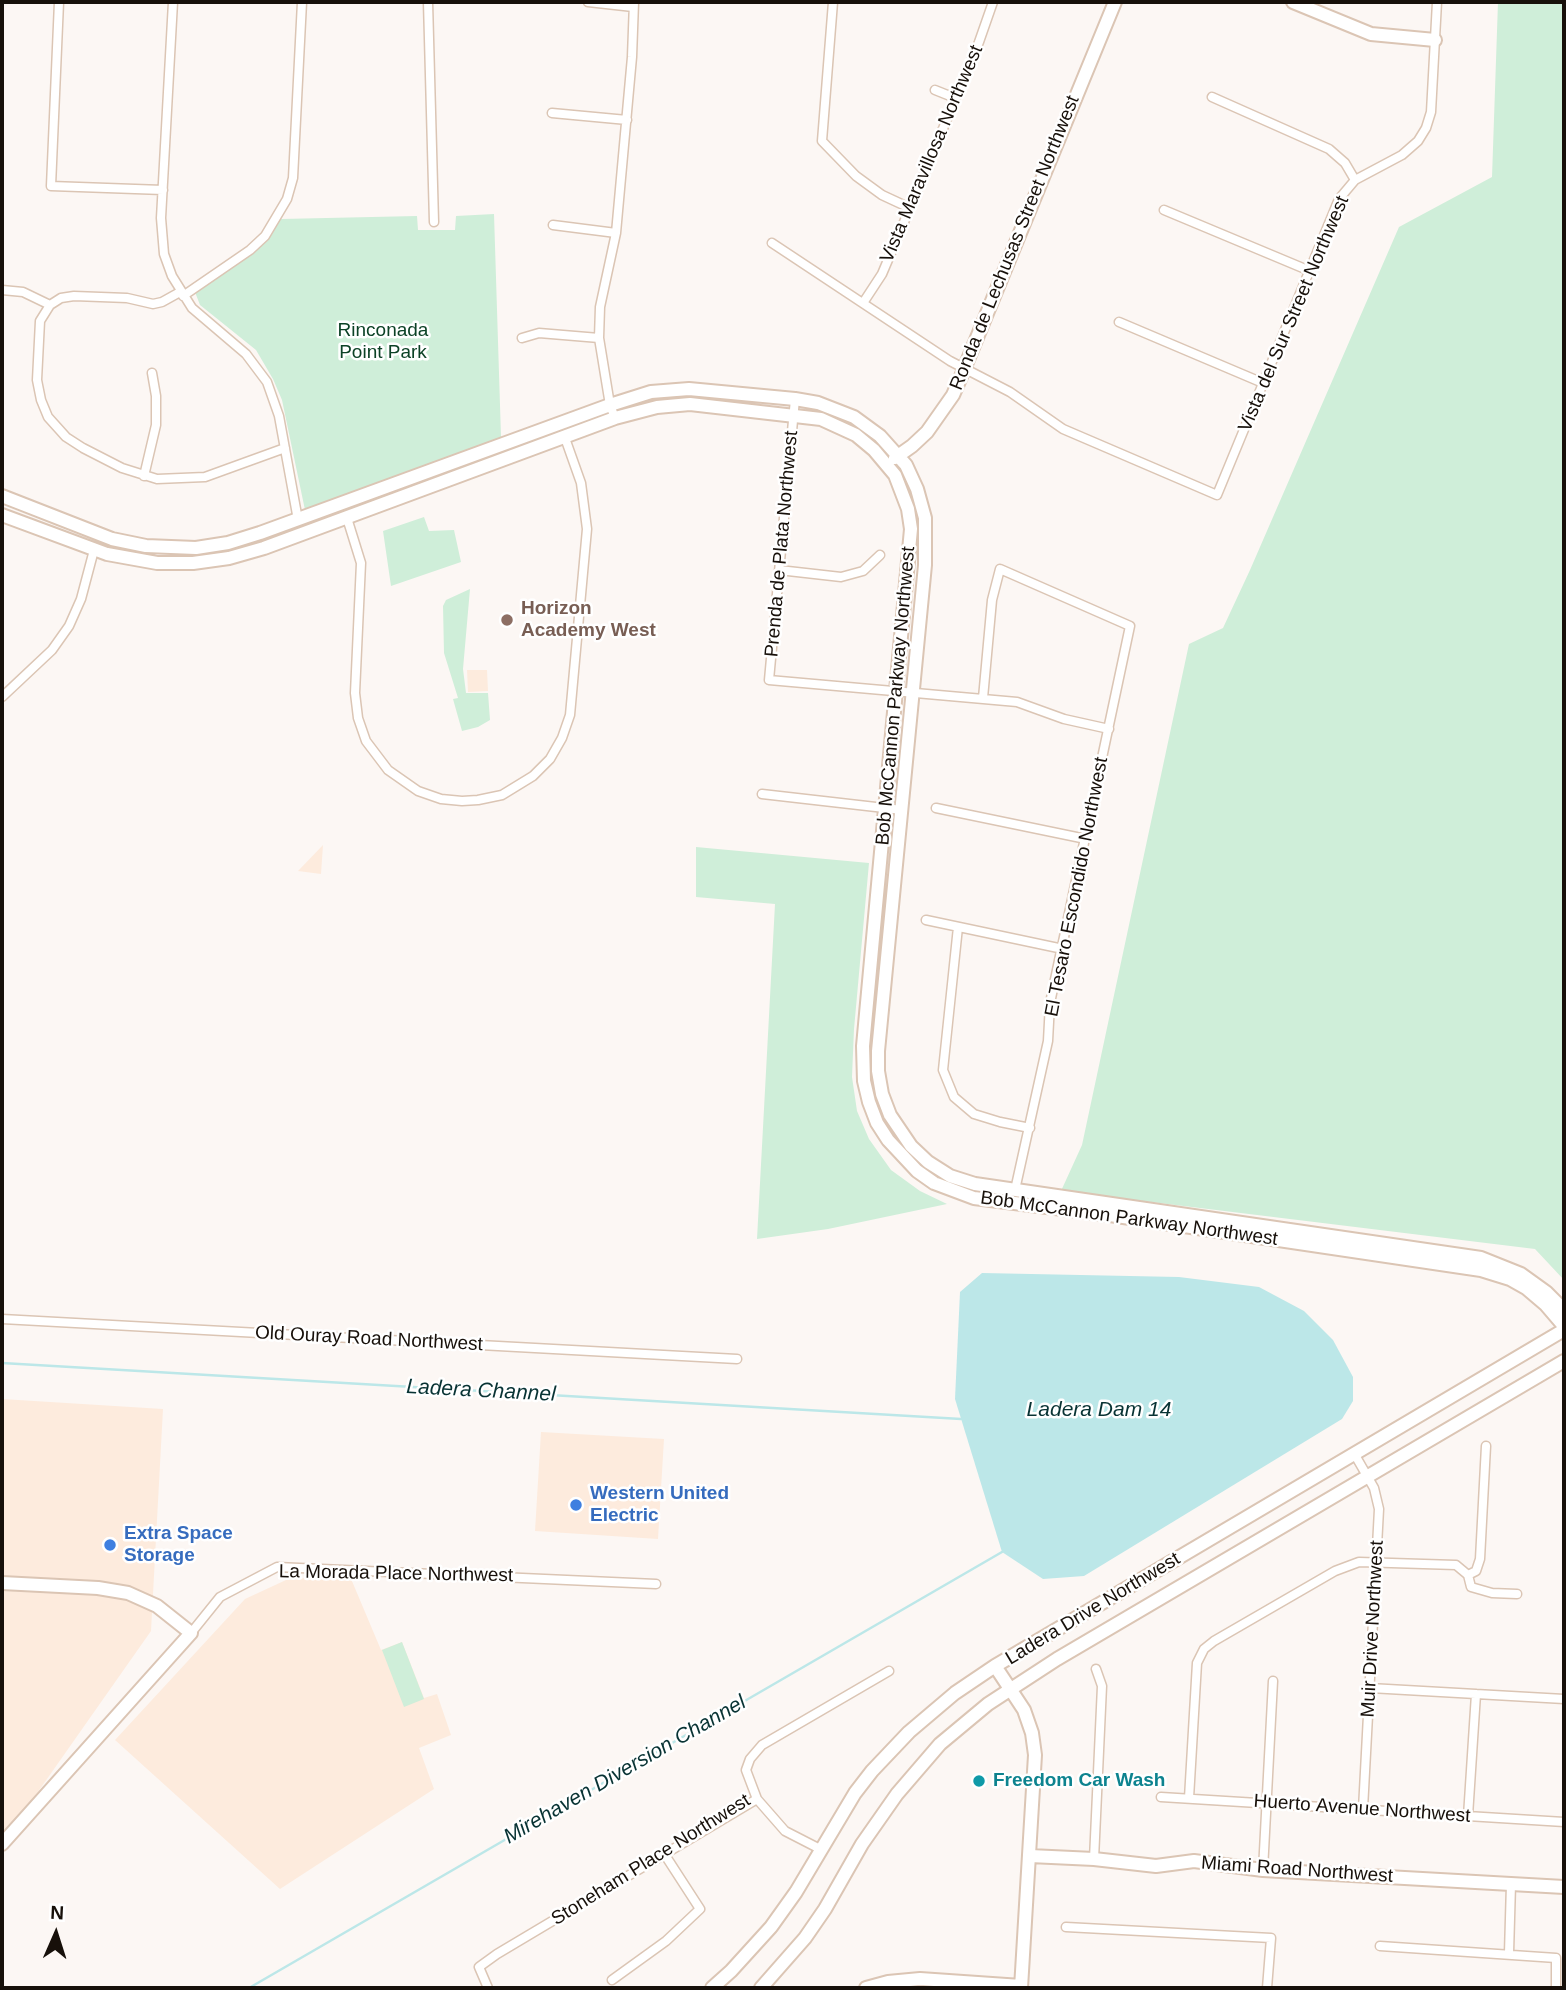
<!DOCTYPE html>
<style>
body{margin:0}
#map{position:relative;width:1566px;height:1990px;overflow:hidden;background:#fcf7f4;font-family:Helvetica,sans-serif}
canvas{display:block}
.frame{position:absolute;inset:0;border:4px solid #17100a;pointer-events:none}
.north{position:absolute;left:21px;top:1899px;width:70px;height:70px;-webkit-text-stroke:5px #fff;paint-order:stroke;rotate:3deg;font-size:19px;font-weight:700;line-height:28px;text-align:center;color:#17100a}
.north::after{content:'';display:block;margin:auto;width:24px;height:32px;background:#17100a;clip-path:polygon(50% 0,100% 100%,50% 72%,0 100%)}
</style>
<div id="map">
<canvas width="1566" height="1990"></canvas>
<div class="frame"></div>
<div class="north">N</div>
</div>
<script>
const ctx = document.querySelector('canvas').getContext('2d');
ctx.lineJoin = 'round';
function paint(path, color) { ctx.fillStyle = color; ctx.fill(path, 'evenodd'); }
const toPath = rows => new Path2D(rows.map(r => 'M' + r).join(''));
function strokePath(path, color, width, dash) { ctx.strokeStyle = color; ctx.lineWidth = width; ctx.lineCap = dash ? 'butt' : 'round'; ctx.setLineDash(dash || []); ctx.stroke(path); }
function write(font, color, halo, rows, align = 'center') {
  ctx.font = font + ' Helvetica,sans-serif'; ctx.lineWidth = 5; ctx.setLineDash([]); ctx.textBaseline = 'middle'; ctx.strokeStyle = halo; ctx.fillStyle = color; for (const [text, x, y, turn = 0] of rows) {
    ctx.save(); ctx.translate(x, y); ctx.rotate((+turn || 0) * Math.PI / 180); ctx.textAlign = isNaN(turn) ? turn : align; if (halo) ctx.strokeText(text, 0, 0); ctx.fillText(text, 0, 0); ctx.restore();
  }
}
const built = toPath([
 [467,670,487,670,488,691,468,692],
 [323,845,321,874,298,871],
 [2,1399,163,1409,151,1631,2,1843],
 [541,1432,664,1439,658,1539,535,1531],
 [349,1574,381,1650,402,1642,424,1698,437,1694,451,1735,419,1748,434,1789,280,1889,115,1740,245,1599,286,1580]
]);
const green = toPath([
 [1498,2,1564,2,1564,1280,1535,1249,1061,1191,1082,1145,1189,644,1223,628,1250,570,1399,227,1492,177],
 [494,214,501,437,305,510,282,400,273,379,256,350,200,305,195,292,252,253,281,219,417,216,418,230,455,230,456,216],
 [424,517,429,531,454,530,461,562,391,586,383,531],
 [470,589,463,669,466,693,488,693,490,720,478,727,462,731,453,699,458,698,444,653,443,606,446,600],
 [696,847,869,863,854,1029,852,1077,857,1111,869,1139,891,1170,920,1191,947,1204,828,1229,757,1239,775,904,696,897],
 [402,1642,424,1699,404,1707,382,1650]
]);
const water = toPath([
 [982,1273,1179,1277,1259,1287,1304,1311,1333,1340,1353,1377,1353,1401,1342,1419,1084,1576,1043,1579,1002,1552,955,1399,960,1292]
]);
const stream = toPath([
 [2,1363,961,1419],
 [249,1988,1002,1552]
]);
const street = toPath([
 [59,2,51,186,163,190],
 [173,2,161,218,164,254,172,276,192,308,246,354,267,382,279,416,298,520],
 [428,2,434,222],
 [588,2,633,7],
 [833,2,822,141,856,176,882,195,910,208],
 [935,90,955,98],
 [1212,97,1329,149,1345,163,1355,180],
 [552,113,627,120],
 [1164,210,1310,271],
 [553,225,616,233],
 [772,243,950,361,1010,392,1063,429,1217,495,1339,199,1355,180,1402,155,1418,141,1426,128,1431,112,1437,2],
 [2,290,23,292,50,305],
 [180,292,162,302,153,304,127,298,74,296,61,298,50,305,40,321,37,380,41,400,48,417,66,437,83,448,122,468,157,479,205,477,285,448],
 [183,296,250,250,265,236,287,199,293,178,302,2],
 [863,303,882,274,910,208,979,42,993,2],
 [1119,322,1263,383],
 [522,338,539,333,599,338],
 [795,399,769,680,1017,702,1064,719,1109,729],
 [615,418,610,405,599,338,600,307,616,233,632,57,634,2],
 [144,476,156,425,156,396,152,373],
 [347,518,361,563,355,693,358,718,366,741,388,770,418,791,441,799,462,801,478,800,502,795,533,776,550,759,562,738,570,715,587,529,581,483,565,438],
 [779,570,841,577,863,571,880,555],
 [2,697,52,650,69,626,81,599,94,550],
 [983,698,992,600,1000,569,1130,626,1050,1003,1048,1041,1015,1190],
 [762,794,902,810],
 [936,808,1086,839],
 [926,920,1063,949],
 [958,927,943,1070,954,1097,974,1114,1000,1122,1030,1128],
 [2,1319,737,1359],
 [1355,1455,1374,1488,1379,1509,1363,1809],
 [1468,1575,1476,1571,1480,1559,1486,1446],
 [191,1633,220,1597,277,1567,656,1584],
 [1370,1688,1564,1699],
 [1161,1797,1564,1822],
 [1189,1798,1197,1663,1204,1649,1214,1641,1335,1571,1359,1562,1456,1565,1468,1575,1471,1587,1492,1593,1517,1594],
 [1468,1816,1476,1694],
 [822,1850,785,1831,757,1799,746,1770,750,1759,762,1745,889,1671],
 [1094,1859,1102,1686,1096,1669],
 [1263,1870,1273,1681],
 [1066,1927,1271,1938,1267,1988],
 [1380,1946,1556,1958,1556,1988],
 [1509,1953,1511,1884],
 [612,1980,666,1941,700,1909,665,1855],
 [488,1988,479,1967,497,1954,757,1799]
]);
const secondary = toPath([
 [1293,2,1371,34,1435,40],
 [895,458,912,446,927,432,953,395,960,379,1115,2],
 [2,496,112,539,146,546,196,548,228,543,260,533,610,405,651,392,689,389,795,399,818,403,854,417,880,436,906,465,917,489,925,518,925,565,878,1051,878,1071,882,1094,890,1115,911,1146,928,1162,950,1176,975,1184,1481,1258,1521,1274,1546,1292,1564,1310],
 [2,515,107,554,157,563,193,563,229,558,264,548,615,418,657,407,690,404,821,419,856,435,874,450,895,475,908,509,911,529,863,1046,864,1081,869,1102,877,1123,888,1140,917,1171,934,1183,974,1198,1103,1214,1481,1270,1510,1279,1526,1288,1546,1305,1564,1326],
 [2,1583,98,1588,128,1593,157,1606,191,1633,2,1844],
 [995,1666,1024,1710,1032,1733,1035,1755,1021,1988],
 [1030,1856,1094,1859,1156,1866,1194,1861,1263,1870,1564,1887],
 [712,1988,731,1971,771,1927,796,1892,855,1793,872,1771,909,1732,955,1693,995,1666,1564,1330],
 [761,1988,805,1938,825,1909,862,1844,897,1794,940,1744,988,1704,1057,1659,1564,1361],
 [866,1988,888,1982,920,1979,1021,1986]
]);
const markers = [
 [507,620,7,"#8d6e63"],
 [576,1505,7,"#3f7fe0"],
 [110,1545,7,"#3f7fe0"],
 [979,1781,7,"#0f9aa8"]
];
const streetNames = [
 ["Vista Maravillosa Northwest",932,154,-67],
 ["Ronda de Lechusas Street Northwest",1015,243,-68],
 ["Vista del Sur Street Northwest",1294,314,-67],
 ["Prenda de Plata Northwest",782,544,-85],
 ["Bob McCannon Parkway Northwest",896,696,-85],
 ["El Tesaro Escondido Northwest",1077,887,-79],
 ["Bob McCannon Parkway Northwest",1129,1219,8],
 ["Old Ouray Road Northwest",369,1339,3],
 ["La Morada Place Northwest",396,1574,1],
 ["Ladera Drive Northwest",1093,1609,-31],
 ["Muir Drive Northwest",1373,1629,-87],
 ["Huerto Avenue Northwest",1362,1809,4],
 ["Stoneham Place Northwest",651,1860,-32],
 ["Miami Road Northwest",1297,1870,4]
];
const parkNames = [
 ["Rinconada",383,331],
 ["Point Park",383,353]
];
const educationNames = [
 ["Horizon",521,609],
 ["Academy West",521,631]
];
const shopNames = [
 ["Western United",590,1494],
 ["Electric",590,1516],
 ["Extra Space",124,1534],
 ["Storage",124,1556]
];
const cultureNames = [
 ["Freedom Car Wash",993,1781]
];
const waterNames = [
 ["Ladera Channel",481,1391,3],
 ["Ladera Dam 14",1099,1410],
 ["Mirehaven Diversion Channel",625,1770,-30]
];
paint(built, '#fdebdd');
paint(green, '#cfeed9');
paint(water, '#bce7e8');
strokePath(stream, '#bce7e8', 2.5);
strokePath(street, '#dbc5b4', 11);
strokePath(secondary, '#dbc5b4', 16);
strokePath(street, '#fff', 8);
strokePath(secondary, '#fff', 12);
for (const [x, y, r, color] of markers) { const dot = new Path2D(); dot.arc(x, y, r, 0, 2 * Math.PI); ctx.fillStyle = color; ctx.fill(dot); strokePath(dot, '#fff', 2.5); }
write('19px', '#17100a', '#fff', streetNames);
write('19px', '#0c4226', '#fff', parkNames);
write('bold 19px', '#785e54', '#fff', educationNames, 'left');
write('bold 19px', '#366cbe', '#fff', shopNames, 'left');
write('bold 19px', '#0d838f', '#fff', cultureNames, 'left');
write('italic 21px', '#083334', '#fff', waterNames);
</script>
